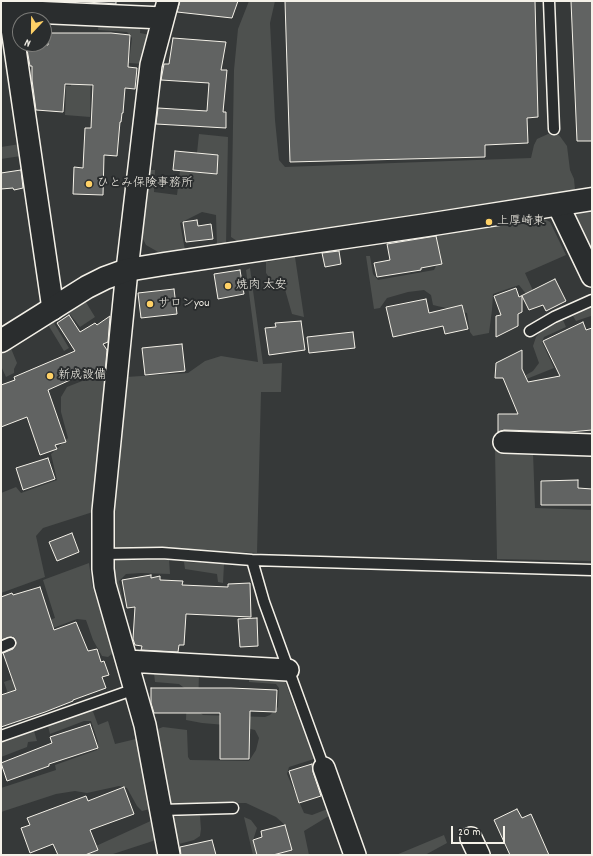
<!DOCTYPE html>
<meta charset="utf-8">
<style>
body{margin:0}
#map{position:relative;width:593px;height:856px;overflow:hidden;background:#363939;font-family:Dekko,sans-serif}
canvas{display:block}
.frame{position:absolute;inset:0;border:2px solid #f4f1e8;pointer-events:none}
.north{position:absolute;left:12px;top:12px;width:40px;height:40px;box-sizing:border-box;background:#2a2d2e;border:1px solid #7b7b78;border-radius:50%;rotate:202deg;font-size:11px;font-weight:700;line-height:16px;text-align:center;color:#f4f1e8}
.north::after{content:'';display:block;margin:auto;width:14px;height:18px;background:#ffd166;clip-path:polygon(50% 0,100% 100%,50% 72%,0 100%)}
.scale{position:absolute;left:451px;top:826px;width:54px;height:18px;box-sizing:border-box;border:2px solid #f4f1e8;border-top:0;padding-left:5px;font-size:12px;line-height:14px;white-space:nowrap;color:#f4f1e8;-webkit-text-stroke:3px #2a2d2e;paint-order:stroke}
</style>
<div id="map">
<canvas width="593" height="856"></canvas>
<div class="frame"></div>
<div class="north">N</div>
<div class="scale">20 m</div>
</div>
<script>
const ctx = document.querySelector('canvas').getContext('2d');
ctx.lineJoin = 'round';
function paint(path, color) { ctx.fillStyle = color; ctx.fill(path, 'evenodd'); }
const toPath = rows => new Path2D(rows.map(r => 'M' + r).join(''));
function strokePath(path, color, width, dash) { ctx.strokeStyle = color; ctx.lineWidth = width; ctx.lineCap = dash ? 'butt' : 'round'; ctx.setLineDash(dash || []); ctx.stroke(path); }
function write(font, color, halo, rows, align = 'center') {
  ctx.font = font + ' Dekko,"Klee One",sans-serif'; ctx.lineWidth = 4; ctx.setLineDash([]); ctx.textBaseline = 'middle'; ctx.strokeStyle = halo; ctx.fillStyle = color; for (const [text, x, y, turn = 0] of rows) {
    ctx.save(); ctx.translate(x, y); ctx.rotate((+turn || 0) * Math.PI / 180); ctx.textAlign = isNaN(turn) ? turn : align; if (halo) ctx.strokeText(text, 0, 0); ctx.fillText(text, 0, 0); ctx.restore();
  }
}
const green = toPath([
 [249,1,275,1,270,23,275,120,279,160,285,167,531,158,534,145,537,139,548,134,559,135,567,146,570,170,574,179,575,190,237,241,231,237,234,70,238,29],
 [99,19,141,21,140,33,150,35,144,64,129,63,132,38,127,32,98,30],
 [72,68,91,68,90,117,65,115,66,86,71,86],
 [199,134,228,137,226,246,217,246,216,215,202,212,180,223,185,250,167,254,160,253,146,245,141,235,145,170,155,170,154,192,177,195,180,171,217,174,218,155,197,153],
 [20,144,21,156,1,159,1,147],
 [592,208,592,257,573,218,575,212],
 [539,216,550,222,566,255,525,273,540,306,534,304,519,285,493,294,492,310,489,333,473,336,470,332,467,313,433,305,431,295,424,290,408,292,387,298,380,308,374,309,366,256,370,256,373,274,378,280,434,270,438,262,434,232],
 [295,257,304,317,292,314,284,286,271,280,266,273,266,262],
 [250,268,263,364,282,363,281,392,261,392,257,553,160,548,114,550,108,546,126,377,188,373,205,361,221,356,258,362,246,270],
 [84,299,95,317,80,327,69,313,54,323,69,348,64,351,47,323],
 [592,307,592,317,591,316,576,321,573,316],
 [563,320,566,327,544,337,542,342,554,368,524,380,524,376,533,371,539,363,533,346,536,337,541,331],
 [10,346,17,363,14,369,14,373,6,377,1,366,1,351],
 [110,370,96,511,43,528,36,536,45,577,1,593,1,493,16,487,21,493,57,480,51,454,68,438,61,412,61,397,67,387],
 [495,449,533,452,535,508,592,510,592,561,497,559],
 [169,559,170,574,141,573,126,574,119,581,125,612,120,613,109,560],
 [184,562,224,564,223,583,218,582,217,574,185,569],
 [89,563,92,585,114,652,108,657,102,656,93,640,86,620,77,619,27,638,38,669,82,654,85,663,69,670,66,677,54,683,46,682,16,693,15,699,22,721,18,723,4,682,29,673,19,636,13,636,6,613,20,609,27,628,55,618,43,580],
 [154,673,199,673,198,711,203,715,265,717,270,715,278,707,279,688,276,684,249,682,249,674,283,676,314,759,289,767,287,774,304,813,312,815,330,808,332,814,304,831,309,855,273,855,291,850,285,825,276,817,246,803,169,804,155,730,163,727,187,730,188,757,190,760,249,761,256,750,259,738,255,730,237,726,202,723,186,720,187,690,179,684,155,682],
 [92,709,98,725,108,721,115,744,140,738,154,803,150,809,142,811,137,806,127,788,119,786,87,793,75,791,56,794,1,812,1,788,56,770,55,765,97,750,98,742,91,721,84,721,50,734,48,726],
 [34,731,37,741,28,742,27,747,1,757,1,743],
 [179,816,200,816,201,829,200,836,194,840,179,844,181,855,176,855,173,818],
 [244,817,251,820,257,828,253,840,257,855,253,855],
 [155,819,159,839,110,855,85,855,96,846],
 [444,835,447,843,425,855,396,855]
]);
const building = toPath([
 [72,1,116,1,116,4,72,1],
 [180,1,238,1,232,18,177,12,180,1],
 [285,1,535,1,538,117,527,118,528,143,485,145,485,157,290,162,285,1],
 [571,1,592,1,592,141,577,141,571,1],
 [48,33,111,33,130,35,128,67,137,68,135,89,125,88,123,113,122,113,121,122,120,122,117,156,104,155,103,195,73,194,74,167,83,168,85,128,91,128,93,85,65,84,63,112,36,110,32,80,32,66,30,66,26,44,48,45,48,33],
 [173,38,226,42,221,70,227,70,223,112,226,112,226,128,156,124,158,108,207,111,209,83,161,80,164,64,169,64,173,38],
 [175,151,218,155,217,174,173,170,175,151],
 [21,170,23,188,14,190,13,188,1,189,1,173,21,170],
 [197,220,198,226,211,224,213,239,186,242,183,222,197,220],
 [436,236,442,264,421,268,421,270,377,277,374,263,390,260,387,244,436,236],
 [339,251,341,264,325,267,322,253,339,251],
 [240,270,244,294,218,299,214,274,240,270],
 [555,279,566,301,546,311,543,305,529,310,522,296,522,312,518,314,518,326,496,337,496,316,501,315,494,296,516,288,519,297,555,279],
 [174,289,177,314,141,318,138,293,174,289],
 [426,299,429,313,462,305,468,329,445,334,443,326,393,337,386,307,426,299],
 [69,315,80,332,95,323,97,325,110,316,108,342,103,344,107,350,105,373,102,369,92,375,90,371,48,390,66,442,55,445,57,449,40,455,27,417,1,427,1,385,15,380,14,377,75,351,57,323,69,315],
 [301,321,305,350,269,355,265,328,276,327,275,323,301,321],
 [583,322,586,330,592,328,592,430,569,432,504,430,498,432,498,414,518,414,503,378,495,378,496,363,522,350,522,369,528,382,560,376,543,341,583,322],
 [353,332,355,348,309,353,307,337,353,332],
 [182,344,185,371,145,375,142,348,182,344],
 [48,458,55,479,23,490,16,468,48,458],
 [578,480,578,488,592,489,592,505,541,505,541,481,578,480],
 [72,533,79,552,57,561,49,542,72,533],
 [151,575,151,578,160,576,160,580,183,581,182,585,228,587,228,584,250,583,251,617,186,614,184,645,179,645,178,652,141,650,142,646,135,645,133,639,135,607,127,608,122,580,151,575],
 [40,587,54,630,76,622,88,651,97,649,101,662,104,661,109,675,102,677,106,688,73,700,73,701,45,712,1,727,1,695,16,690,3,653,13,649,16,643,14,638,11,637,1,640,1,597,12,593,13,595,40,587],
 [257,618,258,646,240,647,238,619,257,618],
 [151,688,231,688,277,690,276,712,250,711,249,759,220,759,220,713,154,713,151,703,151,688],
 [90,724,98,748,49,764,49,766,7,781,1,763,52,743,50,737,90,724],
 [312,764,313,772,321,796,299,803,289,771,312,764],
 [124,787,134,814,90,830,98,850,85,855,58,855,53,844,30,853,21,828,30,825,27,818,86,796,88,801,124,787],
 [517,809,522,818,531,814,549,855,510,855,494,820,517,809],
 [285,825,292,850,273,855,257,855,253,840,262,837,261,831,285,825],
 [212,840,216,855,181,855,180,847,212,840]
]);
const lane = toPath([
 [549,1,554,129],
 [530,331,554,317,592,300],
 [103,554,162,553,252,560,592,570],
 [252,560,264,602,324,768],
 [1,647,10,643],
 [1,736,135,689],
 [161,810,233,808]
]);
const street = toPath([
 [8,1,53,309],
 [168,1,151,65,127,270,103,511,103,569,105,585,145,725,169,855],
 [9,11,163,18],
 [558,205,592,276],
 [504,442,592,445],
 [127,661,288,670],
 [324,768,355,855],
 [471,838,479,855]
]);
const secondary = toPath([
 [1,341,87,287,105,278,127,270,164,264,427,225,592,199]
]);
const markers = [
 [89,184,4,"#ffd166"],
 [489,222,4,"#ffd166"],
 [228,286,4,"#ffd166"],
 [150,304,4,"#ffd166"],
 [50,376,4,"#ffd166"]
];
const poiNames = [
 ["ひとみ保険事務所",97,184],
 ["上厚崎東",497,222],
 ["焼肉 太安",236,286],
 ["サロンyou",158,304],
 ["新成設備",58,376]
];
paint(green, '#4e514f');
paint(building, '#616362');
strokePath(building, '#f4f1e8', 1);
strokePath(lane, '#f4f1e8', 13);
strokePath(street, '#f4f1e8', 24);
strokePath(secondary, '#f4f1e8', 25);
strokePath(lane, '#2a2d2e', 10);
strokePath(street, '#2a2d2e', 21);
strokePath(secondary, '#2a2d2e', 22);
for (const [x, y, r, color] of markers) { const dot = new Path2D(); dot.arc(x, y, r, 0, 2 * Math.PI); ctx.fillStyle = color; ctx.fill(dot); strokePath(dot, '#2a2d2e', 1.5); }
write('12px', '#f4f1e8', '#2a2d2e', poiNames, 'left');
</script>
